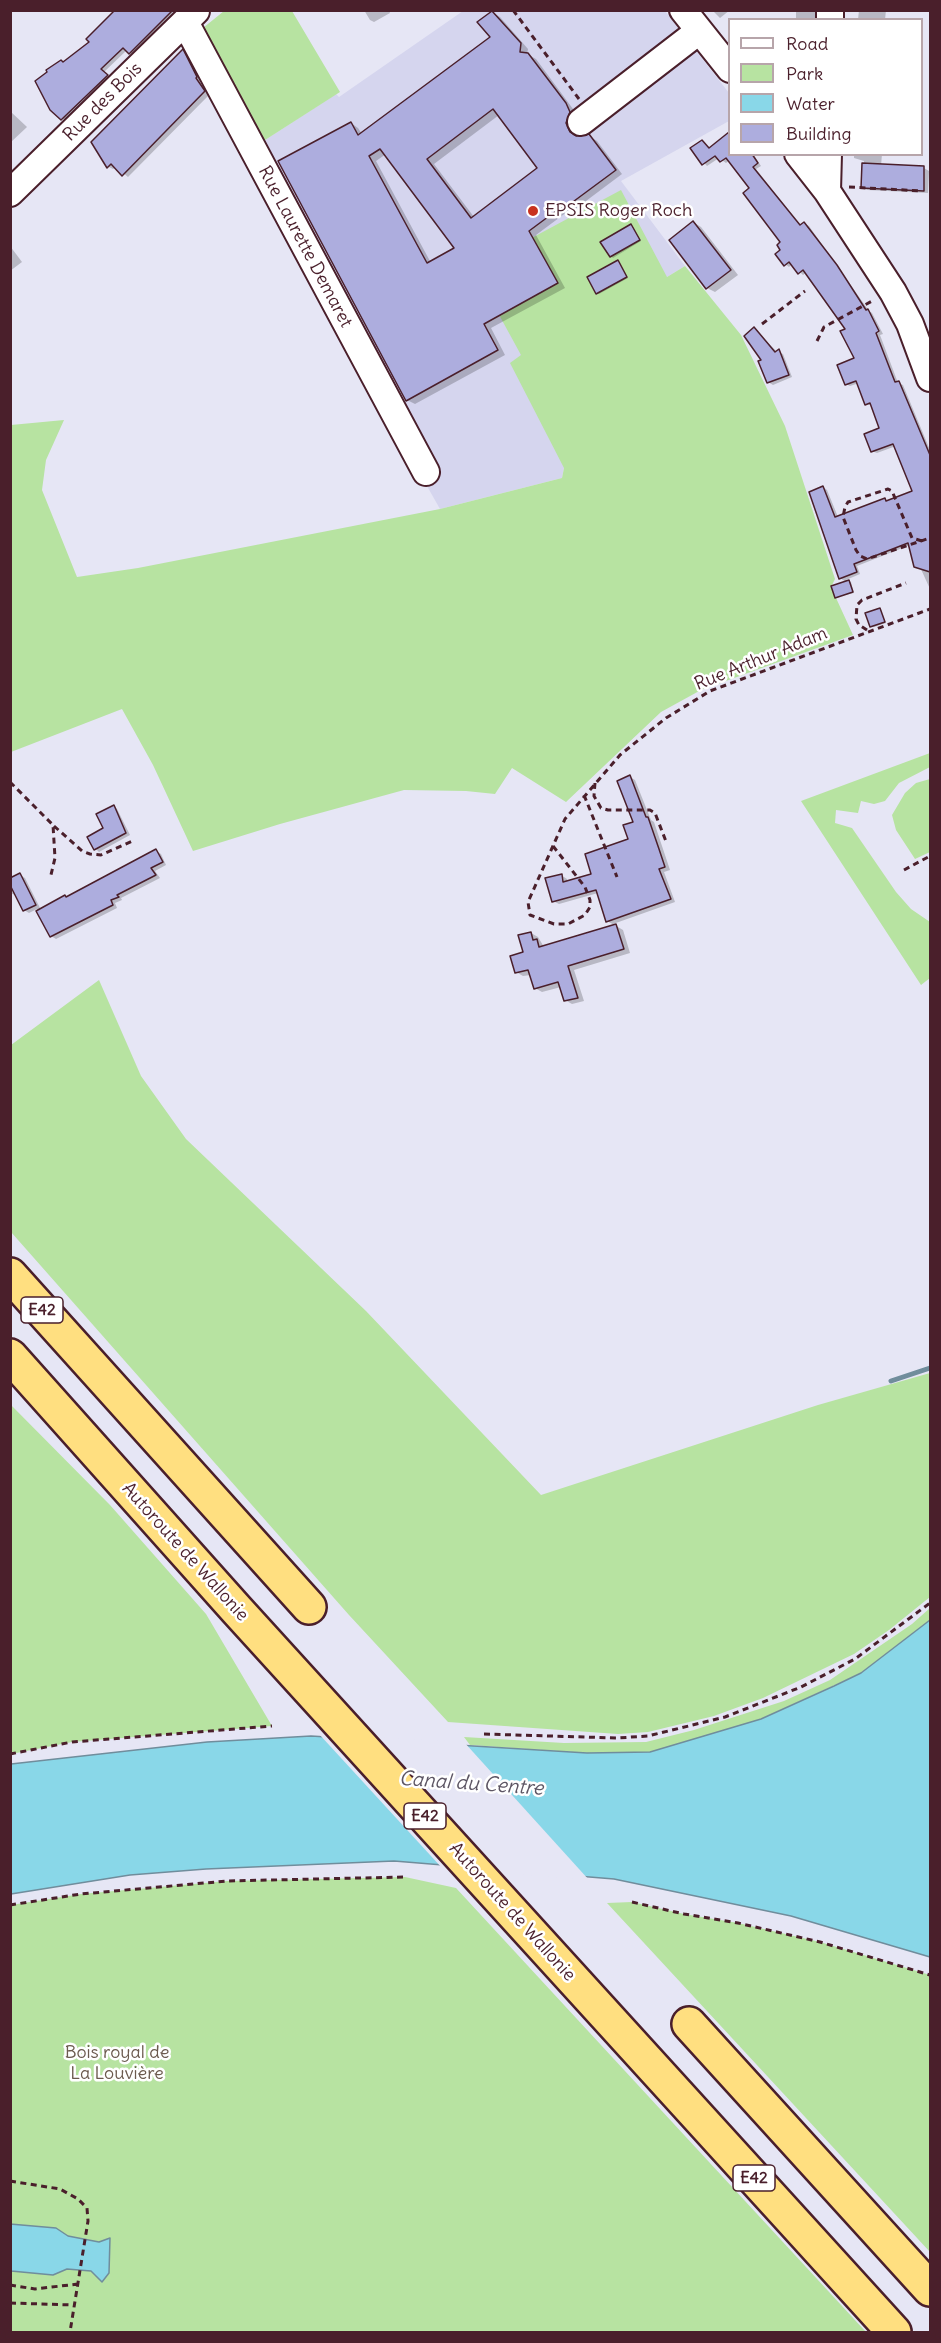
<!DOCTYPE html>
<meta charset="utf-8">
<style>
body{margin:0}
#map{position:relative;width:941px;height:2343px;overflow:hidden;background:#e6e6f5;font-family:Delius,sans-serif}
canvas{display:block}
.frame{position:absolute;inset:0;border:12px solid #4a1f2b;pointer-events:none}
.legend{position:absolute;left:728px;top:18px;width:195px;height:138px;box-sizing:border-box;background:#fff;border:2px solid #b7a5aa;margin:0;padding:8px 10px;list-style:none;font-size:18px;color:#4a1f2b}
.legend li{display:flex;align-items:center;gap:12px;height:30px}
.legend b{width:30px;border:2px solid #b7a5aa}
</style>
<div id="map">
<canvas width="941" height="2343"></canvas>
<div class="frame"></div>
<ul class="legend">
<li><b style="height:8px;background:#fff"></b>Road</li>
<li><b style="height:16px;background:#b7e3a1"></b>Park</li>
<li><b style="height:16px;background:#89d7e8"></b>Water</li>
<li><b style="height:16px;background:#adadde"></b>Building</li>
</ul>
</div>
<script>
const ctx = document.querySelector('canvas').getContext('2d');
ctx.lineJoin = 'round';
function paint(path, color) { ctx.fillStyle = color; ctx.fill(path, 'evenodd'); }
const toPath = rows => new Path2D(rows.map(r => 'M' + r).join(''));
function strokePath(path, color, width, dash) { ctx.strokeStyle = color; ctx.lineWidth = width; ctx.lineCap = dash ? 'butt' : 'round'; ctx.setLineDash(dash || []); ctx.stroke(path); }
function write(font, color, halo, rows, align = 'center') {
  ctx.font = font + ' Delius,sans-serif'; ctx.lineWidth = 5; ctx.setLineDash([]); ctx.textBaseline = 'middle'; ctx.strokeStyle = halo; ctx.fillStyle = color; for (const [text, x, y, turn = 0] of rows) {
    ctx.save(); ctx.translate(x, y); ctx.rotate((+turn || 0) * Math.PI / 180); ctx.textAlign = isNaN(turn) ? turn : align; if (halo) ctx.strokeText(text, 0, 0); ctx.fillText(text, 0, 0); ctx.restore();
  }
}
const built = toPath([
 [463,11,665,11,729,93,729,121,621,181,685,266,667,277,564,468,562,478,440,509,419,472,262,142,336,94,339,97]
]);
const green = toPath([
 [224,11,292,11,340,92,262,142,203,28],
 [621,190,667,277,685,266,741,335,785,426,835,579,831,587,853,635,701,690,661,712,566,802,512,768,495,794,466,791,404,790,280,824,193,851,153,765,122,709,11,752,11,425,64,420,46,460,42,490,77,577,138,568,440,509,562,478,564,468,510,363,521,355,474,269],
 [930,753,930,767,899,783,885,801,874,804,861,801,858,813,836,810,835,823,852,828,896,892,911,909,930,922,930,978,921,985,801,801],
 [930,779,930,852,915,859,896,830,892,815,905,793,916,783],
 [99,980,141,1076,186,1139,366,1311,541,1495,818,1405,930,1373,930,1597,889,1630,854,1654,763,1698,714,1716,648,1732,618,1734,448,1722,349,1615,11,1232,11,1045],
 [11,1405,110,1505,206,1614,272,1726,72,1742,11,1754],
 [930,1608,930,1620,861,1673,761,1719,697,1739,650,1752,587,1753,470,1745,464,1737,564,1743,646,1742,694,1730,784,1701,830,1680,912,1624],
 [405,1877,456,1888,866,2332,11,2332,11,1905,81,1894,227,1881],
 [632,1902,684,1914,738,1923,820,1942,930,1975,930,2252,607,1903]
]);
const water = toPath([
 [930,1620,930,1957,791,1916,614,1879,394,1861,206,1869,130,1875,11,1894,11,1764,207,1742,311,1736,587,1753,650,1752,761,1719,834,1686,861,1673,930,1620],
 [10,2224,56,2228,68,2236,99,2242,110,2238,109,2273,102,2282,91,2271,67,2269,53,2275,11,2271,10,2224]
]);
const pier = toPath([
 [319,1734,464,1742,589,1880,442,1868]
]);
const shadow = toPath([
 [131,10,179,10,134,55,127,50,104,72,111,78,66,121,62,118,64,63],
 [364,10,389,10,390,13,374,22,370,20],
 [712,10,730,10,720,18],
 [796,10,817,10,816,20,796,20],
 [859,10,886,10,885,20,858,20],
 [492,12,500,17,528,49,527,54,536,59,573,109,577,117,573,128,577,137,589,136,597,141,622,174,574,210,571,209,536,235,565,288,491,328,505,355,415,404,407,400,351,123,358,128,362,134,492,37],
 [499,115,539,169,474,217,434,164],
 [386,154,456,249,431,263,376,161],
 [183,51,188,54,202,80,200,82,209,95,128,177,116,167,113,169,109,167,93,142],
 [10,111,27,127,10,143],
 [730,134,730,154,753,154,761,166,756,169,801,226,805,224,809,226,869,311,872,313,883,334,880,335,898,383,903,385,930,450,930,589,910,545,857,566,860,574,846,580,851,582,854,593,836,597,846,582,840,578,823,487,827,490,838,517,885,499,888,501,913,492,896,446,877,453,872,451,881,429,872,405,866,404,859,383,850,386,846,384,856,359,847,330,807,272,803,275,792,264,789,267,785,264,782,242,751,188,730,160,726,163,719,158,707,166,692,149,702,142,710,148],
 [854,154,882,154,881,166,924,168,929,171,928,193,867,190,862,188,864,161,854,158],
 [693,222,701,227,738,275,715,292,707,288],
 [631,226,641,241,613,258,611,256],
 [10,246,22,262,10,271],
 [618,261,628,278,599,294,597,293],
 [755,329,777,352,783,354,792,377,773,385,768,382],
 [880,610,886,623,874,627,872,626],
 [630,777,635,780,651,820,654,822,670,870,664,872,675,902,613,924,623,930,630,953,574,970,584,1001,572,1004,565,1000,561,987,542,992,535,988,531,975,523,976,516,972,531,933,538,937,544,947,616,926,607,921,598,893,559,904,553,901,561,875,567,879,568,882,593,875,630,840,635,823],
 [114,806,117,809,130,835,99,852,96,849,89,838,105,829],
 [156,851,161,854,166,865,155,871,160,878,121,898,122,900,115,903,117,908,56,939,51,936,37,909,29,913,24,910,15,895,10,893,10,880,20,875,25,878,41,910]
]);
const stream = toPath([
 [891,1381,930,1368]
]);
const building = toPath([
 [115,10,173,10,129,54,123,48,101,69,108,75,61,120,50,110,35,81,47,72,46,70,61,60,63,62,89,42,86,39,115,10],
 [492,11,521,43,520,52,528,53,566,103,570,112,566,123,570,132,576,136,589,134,616,170,566,207,564,205,529,231,558,283,484,324,498,350,406,401,278,161,351,122,358,135,490,37,477,22,492,11],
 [493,109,537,168,471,218,427,159,493,109],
 [380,149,454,248,427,263,369,156,380,149],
 [183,49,197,77,196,78,205,91,122,176,111,164,107,168,91,142,183,49],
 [729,132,729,154,752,154,758,163,753,167,800,225,804,222,837,265,866,310,868,309,879,331,876,333,895,382,899,381,930,455,930,572,914,567,908,543,854,564,857,572,839,579,809,492,823,486,835,517,885,498,886,501,912,491,893,444,871,452,864,434,879,428,870,403,865,405,856,381,845,385,837,365,854,358,840,331,845,329,803,270,798,274,789,262,784,266,775,254,780,250,777,245,780,242,743,193,749,188,726,158,720,162,715,156,702,165,690,148,702,140,709,148,729,132],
 [862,163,924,166,924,191,861,188,862,163],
 [693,221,731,270,706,289,669,240,693,221],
 [631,224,640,240,610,257,600,242,631,224],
 [618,260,627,277,596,294,587,277,618,260],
 [754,327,775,352,779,349,789,375,767,383,758,361,761,360,744,336,754,327],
 [849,580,853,592,835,598,831,586,849,580],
 [880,608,885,622,870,627,865,613,880,608],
 [630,775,646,817,648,817,659,849,665,867,659,869,671,899,606,922,596,890,552,902,545,878,562,874,563,882,591,874,585,854,628,839,623,825,633,822,617,781,630,775],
 [114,805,126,833,94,850,87,837,103,828,96,814,114,805],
 [156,849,163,862,151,868,156,875,117,895,119,897,111,900,113,905,50,937,36,911,65,895,66,897,156,849],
 [20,873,36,905,23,911,10,885,10,878,20,873],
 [616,924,624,949,568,966,578,998,564,1001,558,982,534,989,528,970,515,973,510,956,523,952,518,935,531,932,533,940,537,939,539,947,616,924]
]);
const path = toPath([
 [513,10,579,99],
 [849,187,922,191],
 [762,324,805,291],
 [817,341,824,327,874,300],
 [922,541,912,538,892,491,888,489,848,502,845,507,843,517,856,550,860,556,867,559,930,538],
 [867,630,859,625,856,619,857,605,862,600,906,583],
 [10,782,53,825,55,858,50,879],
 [595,783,594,796,601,808,608,810,650,810,655,813,667,844],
 [584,795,617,877],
 [54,826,82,851,90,854,101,855,135,840],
 [553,846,585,887,590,900,590,907,585,915,568,924,554,924,530,915,528,902,565,819,620,755,666,718,710,691,930,609],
 [904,870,930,856],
 [484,1734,617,1738,648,1736,725,1717,801,1687,855,1659,930,1603],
 [10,1754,72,1742,272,1726],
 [632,1902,684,1914,738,1923,820,1942,930,1975],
 [10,1905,81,1894,227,1881,405,1877],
 [10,2181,60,2189,78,2199,87,2208,88,2221,70,2332],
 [10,2285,35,2289,78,2284],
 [10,2303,74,2305]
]);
const minor = toPath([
 [683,10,730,69],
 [830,20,830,10],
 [185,22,426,472],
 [581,122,699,31],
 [798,154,827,191,893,292,910,324,930,378],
 [827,191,828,154],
 [10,193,196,11]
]);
const highway = toPath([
 [10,1275,309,1607],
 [10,1356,236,1609,894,2332],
 [689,2024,930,2289]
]);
const markers = [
 [533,211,6,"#c8321e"]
];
const shields = [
 [42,1310,42],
 [425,1816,42],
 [754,2178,42]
];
const shieldNames = [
 ["E42",42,1310],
 ["E42",425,1816],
 ["E42",754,2178]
];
const streetNames = [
 ["Rue des Bois",103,102,-45],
 ["Rue Laurette Demaret",305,247,62],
 ["Rue Arthur Adam",761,659,-22],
 ["Autoroute de Wallonie",185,1552,48],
 ["Autoroute de Wallonie",512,1912,48]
];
const poiNames = [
 ["EPSIS Roger Roch",545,211]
];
const parkNames = [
 ["Bois royal de",117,2053],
 ["La Louvière",117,2074]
];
const waterNames = [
 ["Canal du Centre",471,1784,4]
];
paint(built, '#d5d5ee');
paint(green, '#b7e3a1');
paint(water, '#89d7e8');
strokePath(water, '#708d9c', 1.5);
paint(pier, '#e6e6f5');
paint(shadow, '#0003');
strokePath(stream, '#708d9c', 5);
paint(building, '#adadde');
strokePath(building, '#4a1f2b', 1.5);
strokePath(minor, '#4a1f2b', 30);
strokePath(highway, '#4a1f2b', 38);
strokePath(path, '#4a1f2b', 3, [6, 4.5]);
strokePath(minor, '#fff', 26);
strokePath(highway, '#ffdf80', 33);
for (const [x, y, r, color] of markers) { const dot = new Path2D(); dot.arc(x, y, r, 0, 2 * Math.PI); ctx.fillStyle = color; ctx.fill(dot); strokePath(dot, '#fff', 2); }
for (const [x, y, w] of shields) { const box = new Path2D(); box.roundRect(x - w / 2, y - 13, w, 26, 4.5); ctx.fillStyle = '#fff'; ctx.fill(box); strokePath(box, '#4a1f2b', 1.5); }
write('bold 16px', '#4a1f2b', null, shieldNames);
write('18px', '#4a1f2b', '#fff', streetNames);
write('18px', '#4a1f2b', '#fff', poiNames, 'left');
write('18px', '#6b5a4e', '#fff', parkNames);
write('italic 20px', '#5d5664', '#fff', waterNames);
</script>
